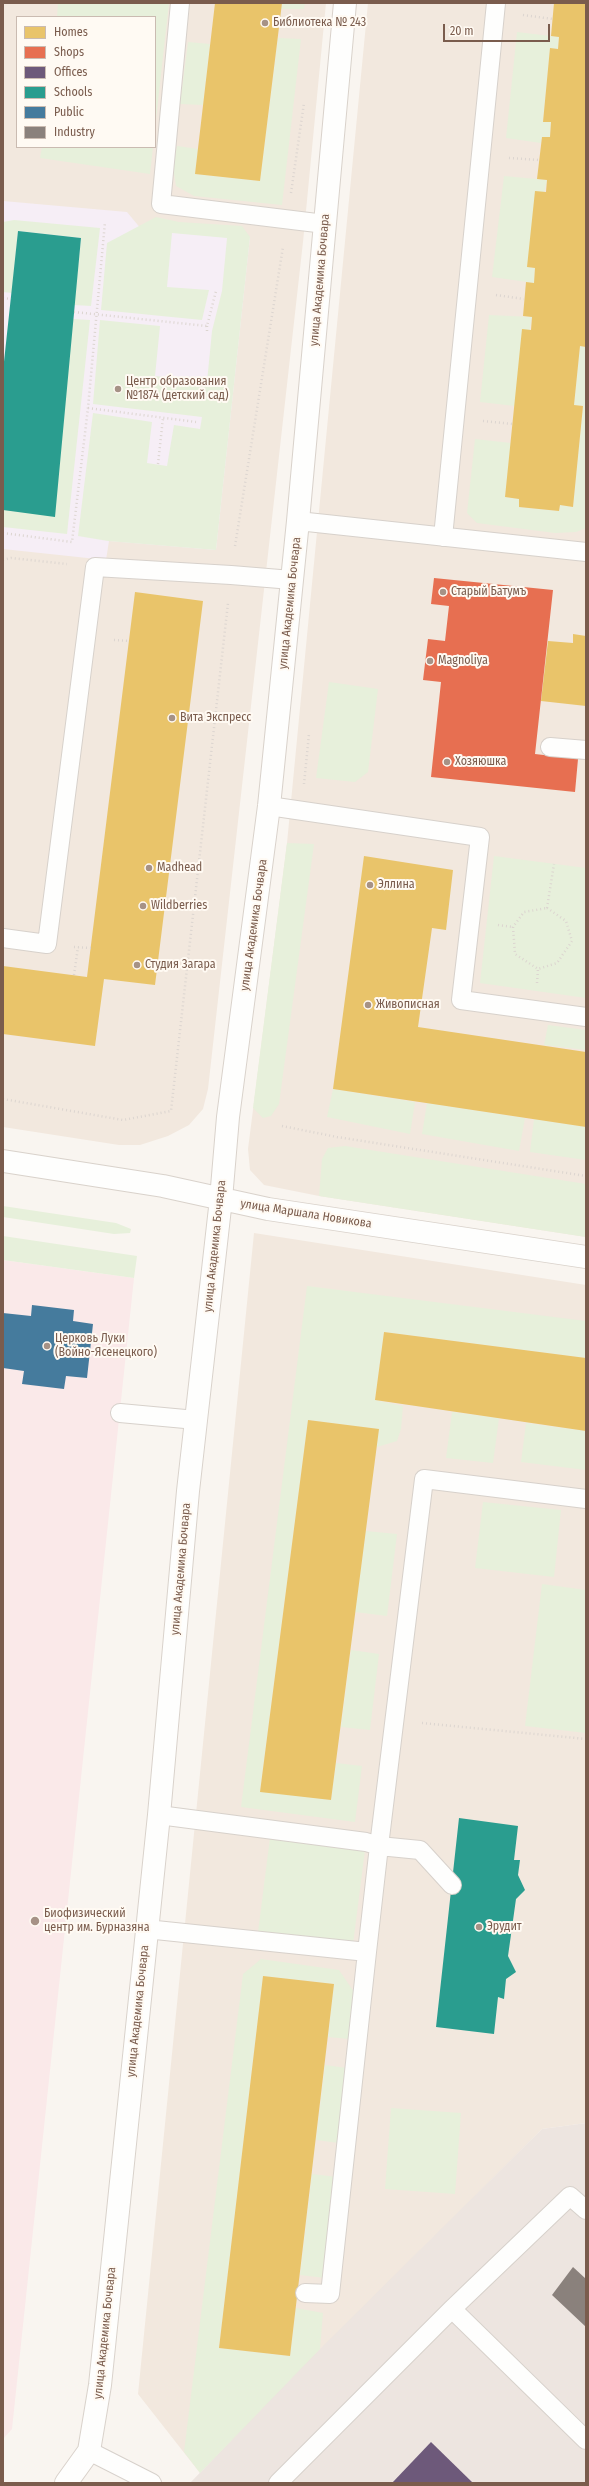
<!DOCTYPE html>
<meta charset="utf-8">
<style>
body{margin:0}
#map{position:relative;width:589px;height:2486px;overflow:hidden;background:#f9f5f0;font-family:"Fira Sans Condensed",sans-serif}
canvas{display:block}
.frame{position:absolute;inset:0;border:4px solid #7a5c4d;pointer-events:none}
.legend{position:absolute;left:16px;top:16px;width:140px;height:132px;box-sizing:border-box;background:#fffaf3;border:1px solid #cabbb1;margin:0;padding:5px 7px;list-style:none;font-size:12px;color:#7a5c4d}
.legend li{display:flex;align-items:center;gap:8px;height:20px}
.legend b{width:20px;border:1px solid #cabbb1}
.scale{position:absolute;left:443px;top:24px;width:107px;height:18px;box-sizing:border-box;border:2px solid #7a5c4d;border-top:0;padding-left:5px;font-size:12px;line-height:14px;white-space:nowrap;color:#7a5c4d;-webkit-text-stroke:3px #fffaf3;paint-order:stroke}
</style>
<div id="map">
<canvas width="589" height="2486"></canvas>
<div class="frame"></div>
<ul class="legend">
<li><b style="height:11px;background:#e9c46a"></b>Homes</li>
<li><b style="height:11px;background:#e76f51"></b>Shops</li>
<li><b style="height:11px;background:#6d597a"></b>Offices</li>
<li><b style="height:11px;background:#2a9d8f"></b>Schools</li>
<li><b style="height:11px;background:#457b9d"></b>Public</li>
<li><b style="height:11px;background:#8a817c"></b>Industry</li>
</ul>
<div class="scale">20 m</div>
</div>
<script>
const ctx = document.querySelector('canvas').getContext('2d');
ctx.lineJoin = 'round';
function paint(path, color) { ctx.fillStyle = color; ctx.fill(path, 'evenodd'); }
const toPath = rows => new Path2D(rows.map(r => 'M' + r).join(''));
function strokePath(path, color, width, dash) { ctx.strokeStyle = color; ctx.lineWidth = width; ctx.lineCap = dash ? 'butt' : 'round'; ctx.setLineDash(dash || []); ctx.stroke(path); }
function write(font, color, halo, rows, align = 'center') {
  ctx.font = font + ' "Fira Sans Condensed",sans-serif'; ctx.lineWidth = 4; ctx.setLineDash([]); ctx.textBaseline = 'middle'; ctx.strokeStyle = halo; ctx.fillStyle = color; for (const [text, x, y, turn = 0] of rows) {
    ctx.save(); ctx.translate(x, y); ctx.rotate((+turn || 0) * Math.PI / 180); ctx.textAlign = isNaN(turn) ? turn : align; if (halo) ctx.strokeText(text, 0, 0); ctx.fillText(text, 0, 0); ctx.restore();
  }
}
const residential = toPath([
 [3,3,326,3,303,242,208,1089,203,1109,189,1125,168,1136,140,1145,119,1145,3,1127],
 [17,17,155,17,155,147,17,147],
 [368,3,586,3,586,1237,319,1196,264,1185,250,1170,248,1149,287,843],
 [254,1233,586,1285,586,2123,542,2129,200,2473,138,2394]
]);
const industrial = toPath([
 [586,2123,586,2483,190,2483,320,2349,542,2129]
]);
const education = toPath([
 [3,201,127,212,142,230,250,237,216,550,109,541,106,560,3,549]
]);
const medical = toPath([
 [3,1260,134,1278,12,2429,3,2439]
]);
const green = toPath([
 [58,3,169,3,155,128,155,17,57,17],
 [282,3,305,3,304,9,281,9],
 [517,32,559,37,558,49,550,49,543,121,551,122,550,137,542,137,541,143,506,138],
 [278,38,301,39,282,205,194,196,176,186,173,167,177,146,198,149,195,174,260,181],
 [188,42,210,44,203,105,180,104],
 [42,147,153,147,150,174,40,158],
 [504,176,547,180,527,267,535,268,534,283,492,277],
 [156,217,179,222,242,226,250,237,216,550,108,541,78,536,93,413,152,422,147,463,167,466,174,425,200,429,202,417,93,404,100,320,160,326,155,376,207,382,212,331,222,291,227,238,172,233,167,287,209,290,202,320,101,310,107,243],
 [14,220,100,228,91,306,74,305,81,238,18,231,12,293,3,292,3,222],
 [489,315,532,317,515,406,480,402],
 [73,319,90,320,67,534,3,527,3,510],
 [580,346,586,347,586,528,576,532,555,533,477,523,467,513,475,439,511,443,505,497,519,499,519,507,559,511,560,505,573,507,583,406,574,405],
 [329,682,378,689,368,772,355,782,316,778],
 [287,843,314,844,279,1104,271,1116,263,1118,253,1108],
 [494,856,586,868,586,998,480,983],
 [548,1025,586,1030,586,1050,544,1045],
 [333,1089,415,1102,410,1134,327,1117],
 [427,1103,525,1118,519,1151,422,1134],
 [534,1119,586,1127,586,1160,530,1152],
 [345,1146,586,1184,586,1237,319,1196,322,1159,328,1148],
 [3,1206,116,1223,131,1229,130,1233,114,1234,3,1217],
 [3,1236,137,1256,134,1278,3,1260],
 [307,1286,586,1321,586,1358,384,1332,375,1400,403,1406,401,1429,397,1441,377,1447,378,1429,308,1420,260,1791,331,1800,336,1763,362,1766,355,1822,241,1807],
 [452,1412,499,1418,493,1463,446,1458],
 [526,1423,586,1431,586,1470,521,1462],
 [483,1502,561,1510,554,1577,475,1568],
 [366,1531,397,1534,387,1616,355,1612],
 [542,1584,586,1590,586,1733,525,1726],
 [351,1650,379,1654,370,1730,341,1727],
 [271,1830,366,1842,352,1952,257,1940],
 [261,1959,339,1970,354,1992,349,2039,328,2037,334,1984,263,1976,219,2348,290,2356,296,2308,323,2313,320,2349,200,2473,184,2452,243,1974],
 [325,2065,347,2068,339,2143,316,2140],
 [391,2108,461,2113,455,2194,385,2189],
 [312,2174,337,2177,325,2278,300,2275]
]);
const homes = toPath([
 [215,3,282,3,260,181,195,174],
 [554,3,586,3,586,347,580,346,574,405,583,406,573,507,560,505,559,511,519,507,519,499,505,497,522,329,531,330,532,317,523,316,526,282,534,283,535,268,527,267,535,191,546,192,547,180,537,179,542,137,550,137,551,122,543,122,550,48,558,49,559,37,551,36],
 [135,592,203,601,155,985,104,979,95,1046,3,1034,3,966,87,977],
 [573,634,586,636,586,706,541,701,548,641,573,643],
 [364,856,453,870,446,930,432,928,418,1027,586,1052,586,1127,333,1089],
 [384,1332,586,1358,586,1431,375,1400],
 [308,1420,379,1429,331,1800,260,1792],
 [263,1976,334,1984,290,2356,219,2348]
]);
const shops = toPath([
 [434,578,553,590,535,754,578,759,575,792,431,777,441,682,423,680,428,639,445,641,449,606,431,604]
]);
const offices = toPath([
 [431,2442,473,2483,392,2483]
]);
const schools = toPath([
 [18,231,81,238,55,517,3,510,3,371],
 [459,1818,518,1826,514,1860,520,1860,518,1875,525,1890,516,1899,508,1956,516,1972,506,1979,504,1999,498,1997,494,2034,436,2027]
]);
const public = toPath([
 [32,1305,74,1310,73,1321,93,1324,87,1378,66,1376,64,1389,22,1384,24,1371,3,1368,3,1313,31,1316]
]);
const industry = toPath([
 [573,2267,586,2279,586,2327,552,2295]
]);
const path = toPath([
 [523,15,553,19],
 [279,24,312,26],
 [509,158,539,160],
 [291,193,304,103],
 [496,295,524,299],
 [3,298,11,299],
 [74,312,207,326,216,291],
 [207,331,207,326],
 [3,354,5,354],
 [88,408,196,422],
 [483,421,513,424],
 [158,464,163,418],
 [3,533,72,542,88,408,105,222],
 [235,546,283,247],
 [3,560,11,558,67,564],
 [114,640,129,641],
 [304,784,309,734],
 [547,908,566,921,572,941,557,963,538,969,515,954,513,927,524,912,547,908],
 [547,908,554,864],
 [498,925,513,927],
 [74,947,91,948],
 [74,975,78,947],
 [537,983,538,969],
 [3,1099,123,1120,171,1111,228,603],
 [282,1126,337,1137,586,1176],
 [422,1723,586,1739]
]);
const lane = toPath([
 [180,3,161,204,325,224],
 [298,521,586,552],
 [443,537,496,3],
 [550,747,586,750],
 [269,806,480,837,461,1000,586,1017],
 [3,938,47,944,95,567,231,575,292,580],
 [120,1413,196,1420],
 [159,1815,366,1842,379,1846,424,1479,586,1499],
 [146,1929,367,1952,330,2294,305,2293],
 [367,1952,379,1846,420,1850,452,1885],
 [452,2309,586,2440],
 [89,2451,152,2483],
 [278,2483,452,2309,570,2196,586,2210]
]);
const secondary = toPath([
 [3,1161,163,1186,268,1209,586,1257],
 [66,2483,89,2451,100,2385,159,1815,188,1491,221,1199,228,1117,269,806,298,521,345,3]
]);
const markers = [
 [265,23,4,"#a69286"],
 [118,389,4,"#a69286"],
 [443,592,4,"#a69286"],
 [430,661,4,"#a69286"],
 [172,718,4,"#a69286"],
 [447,762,4,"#a69286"],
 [149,868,4,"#a69286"],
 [370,885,4,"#a69286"],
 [143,906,4,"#a69286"],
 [137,965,4,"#a69286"],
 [368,1005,4,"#a69286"],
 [47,1346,4,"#a69286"],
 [35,1921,5,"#a69286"],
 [479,1927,4,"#a69286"]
];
const poiNames = [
 ["Библиотека № 243",273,23],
 ["Центр образования",126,382],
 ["№1874 (детский сад)",126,396],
 ["Старый Батумъ",451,592],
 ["Magnoliya",438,661],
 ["Вита Экспресс",180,718],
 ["Хозяюшка",455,762],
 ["Madhead",157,868],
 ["Эллина",378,885],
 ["Wildberries",151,906],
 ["Студия Загара",145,965],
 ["Живописная",376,1005],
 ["Церковь Луки",55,1339],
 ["(Войно-Ясенецкого)",55,1353],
 ["Биофизический",44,1914],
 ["центр им. Бурназяна",44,1928],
 ["Эрудит",487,1927]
];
const streetNames = [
 ["улица Академика Бочвара",320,280,-85],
 ["улица Академика Бочвара",290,603,-84],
 ["улица Академика Бочвара",254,925,-82],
 ["улица Маршала Новикова",306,1214,9],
 ["улица Академика Бочвара",215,1246,-84],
 ["улица Академика Бочвара",181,1569,-85],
 ["улица Академика Бочвара",138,2011,-84],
 ["улица Академика Бочвара",105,2333,-84]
];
paint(residential, '#f2e8de');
paint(industrial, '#ede5e0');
paint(education, '#f6eef6');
paint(medical, '#fae9e9');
paint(green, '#e7f0db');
paint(homes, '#e9c46a');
paint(shops, '#e76f51');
paint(offices, '#6d597a');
paint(schools, '#2a9d8f');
paint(public, '#457b9d');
paint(industry, '#8a817c');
strokePath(lane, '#d7d1cb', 20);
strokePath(secondary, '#d9d2cb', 24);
strokePath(path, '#dcd5d0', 2.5, [1, 3]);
strokePath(lane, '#fefefd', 18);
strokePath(secondary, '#fefefd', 22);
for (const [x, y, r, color] of markers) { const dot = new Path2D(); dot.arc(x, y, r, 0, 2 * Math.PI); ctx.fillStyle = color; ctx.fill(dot); strokePath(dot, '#fffaf3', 1.5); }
write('12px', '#7a5c4d', '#fffaf3', poiNames, 'left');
write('12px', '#7a5c4d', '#fffaf3', streetNames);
</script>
